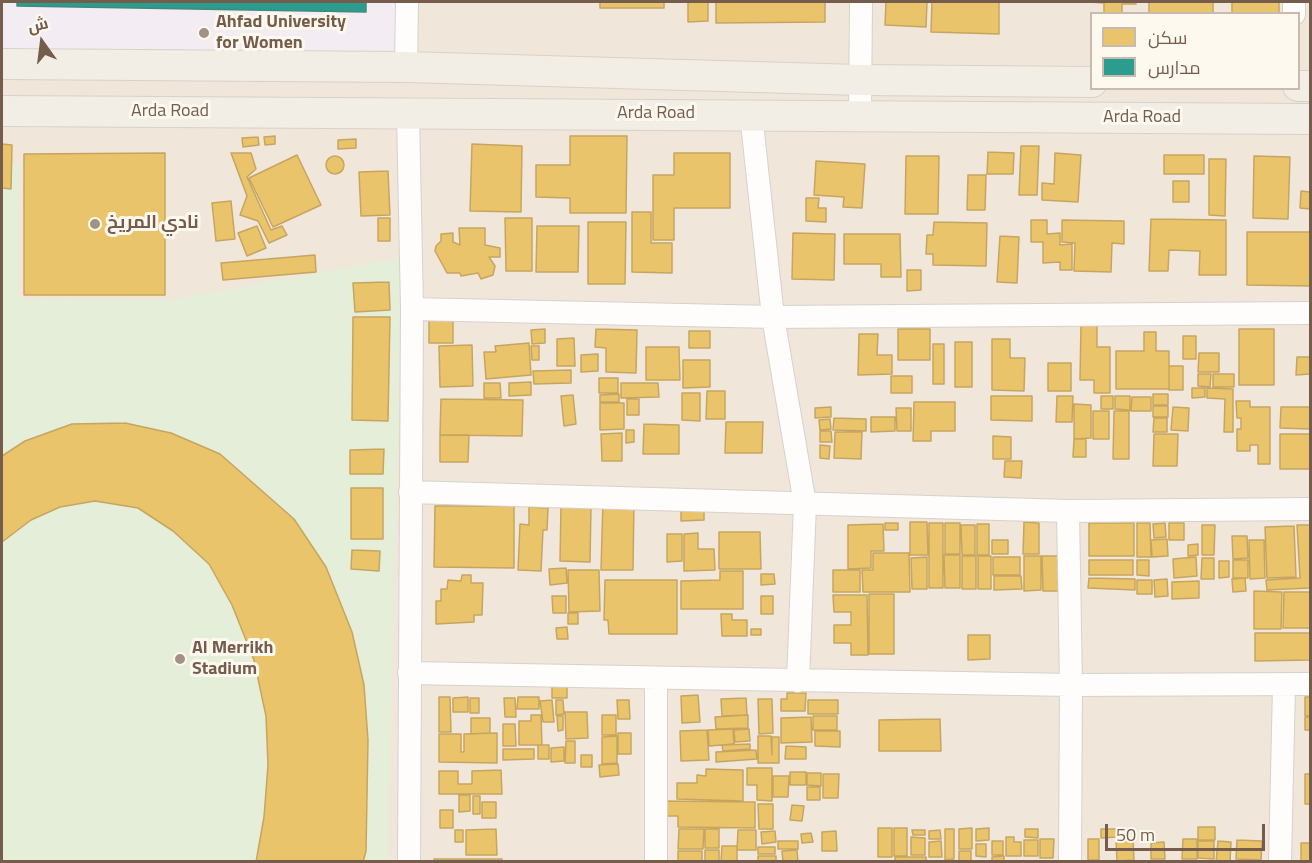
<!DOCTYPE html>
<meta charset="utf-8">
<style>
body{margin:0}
#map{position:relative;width:1312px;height:863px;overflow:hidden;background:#f7f4ec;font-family:"Titillium Web",Cairo,sans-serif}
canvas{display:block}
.frame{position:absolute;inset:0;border:3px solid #765c4d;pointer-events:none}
.legend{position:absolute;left:1090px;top:12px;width:210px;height:78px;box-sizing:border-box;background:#fef9ef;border:2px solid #c8baae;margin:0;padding:8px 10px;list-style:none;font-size:18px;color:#765c4d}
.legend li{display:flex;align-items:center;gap:12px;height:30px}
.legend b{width:30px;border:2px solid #c8baae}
.north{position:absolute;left:12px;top:12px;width:60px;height:60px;-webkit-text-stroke:4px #fef9ef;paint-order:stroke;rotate:346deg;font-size:16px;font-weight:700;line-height:24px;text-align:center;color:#765c4d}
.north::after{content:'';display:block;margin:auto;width:21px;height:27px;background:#765c4d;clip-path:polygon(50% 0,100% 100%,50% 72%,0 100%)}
.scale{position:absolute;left:1105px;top:824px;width:160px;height:27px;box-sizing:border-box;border:3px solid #765c4d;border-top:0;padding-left:8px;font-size:18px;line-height:21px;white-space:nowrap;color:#765c4d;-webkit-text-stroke:4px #fef9ef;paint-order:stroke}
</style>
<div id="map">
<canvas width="1312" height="863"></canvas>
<div class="frame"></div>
<ul class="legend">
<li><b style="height:16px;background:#e9c46a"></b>سكن</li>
<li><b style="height:16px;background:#2a9d8f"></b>مدارس</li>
</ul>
<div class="north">ش</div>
<div class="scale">50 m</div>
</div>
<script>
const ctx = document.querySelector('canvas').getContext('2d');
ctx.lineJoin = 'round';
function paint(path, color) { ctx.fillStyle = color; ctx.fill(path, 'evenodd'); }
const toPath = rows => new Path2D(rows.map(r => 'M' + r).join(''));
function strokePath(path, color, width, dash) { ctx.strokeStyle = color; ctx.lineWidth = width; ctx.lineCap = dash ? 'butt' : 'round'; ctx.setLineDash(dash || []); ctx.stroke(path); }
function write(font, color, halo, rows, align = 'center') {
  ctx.font = font + ' "Titillium Web",Cairo,sans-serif'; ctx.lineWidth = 6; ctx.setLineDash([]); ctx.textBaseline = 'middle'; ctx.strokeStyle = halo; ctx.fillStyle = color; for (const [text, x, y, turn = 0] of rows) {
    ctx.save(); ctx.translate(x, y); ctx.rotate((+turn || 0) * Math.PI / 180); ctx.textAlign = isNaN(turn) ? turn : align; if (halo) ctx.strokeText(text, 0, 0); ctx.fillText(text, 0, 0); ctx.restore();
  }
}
const residential = toPath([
 [2,2,1310,2,1310,861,2,862],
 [1092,14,1298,14,1298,88,1092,88]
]);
const education = toPath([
 [2,2,406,2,406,67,2,64]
]);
const green = toPath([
 [2,163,19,163,18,299,171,300,403,257,387,861,2,862]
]);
const homes = toPath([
 [600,2,664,2,664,8,600,8,600,2],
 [688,2,708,2,708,21,688,22,688,2],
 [716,2,825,2,825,22,716,23,716,2],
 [886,2,927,2,926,27,885,25,886,2],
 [932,2,999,2,999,34,931,32,932,2],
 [1089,2,1136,2,1136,4,1122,4,1122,14,1104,14,1104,3,1089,2],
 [1149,2,1213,2,1213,14,1149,14,1149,2],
 [1232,2,1279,2,1279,14,1232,14,1232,2],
 [275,136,275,144,265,145,264,137,275,136],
 [570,136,627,136,626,213,570,213,570,198,536,197,536,165,570,165,570,136],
 [258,137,259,145,243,147,242,138,258,137],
 [356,139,356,148,338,149,338,140,356,139],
 [2,144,12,145,11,189,2,188,2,144],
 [472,144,522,146,521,212,470,211,472,144],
 [1021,146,1039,146,1037,195,1019,195,1021,146],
 [988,152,1014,153,1013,174,987,174,988,152],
 [165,153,165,295,24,295,24,154,165,153],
 [231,153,251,153,256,169,247,177,271,230,282,226,287,235,269,243,258,221,240,215,247,196,231,153],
 [674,153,730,153,730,208,674,208,674,240,653,240,653,175,674,175,674,153],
 [1055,153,1081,155,1078,202,1042,200,1042,183,1054,184,1055,153],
 [297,155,321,205,273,227,249,178,297,155],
 [1164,155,1204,155,1204,174,1164,174,1164,155],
 [906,156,939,156,938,214,905,214,906,156],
 [1254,156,1290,157,1288,219,1253,218,1254,156],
 '326 165a9 9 0 1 1 18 0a9 9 0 1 1-18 0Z',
 [1209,159,1226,159,1225,216,1209,215,1209,159],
 [816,161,865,164,862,208,843,207,844,197,814,195,816,161],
 [388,171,390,215,361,216,359,172,388,171],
 [968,175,986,175,985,210,967,210,968,175],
 [1173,181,1189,181,1189,202,1173,202,1173,181],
 [1301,191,1310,192,1310,209,1300,208,1301,191],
 [806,198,819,198,818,208,826,208,826,222,806,221,806,198],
 [231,201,235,239,216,241,212,203,231,201],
 [632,212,651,212,651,243,672,243,672,273,632,272,632,212],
 [378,218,390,218,390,241,378,241,378,218],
 [505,218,532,218,532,271,506,271,505,218],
 [1151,219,1226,220,1226,275,1199,275,1200,251,1169,250,1168,271,1149,271,1151,219],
 [1031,220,1047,220,1047,234,1060,233,1060,245,1072,244,1072,270,1060,270,1060,262,1043,263,1043,242,1031,242,1031,220],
 [1062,220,1124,221,1124,244,1112,243,1111,272,1074,271,1075,243,1062,242,1062,220],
 [588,222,626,222,625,284,588,284,588,222],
 [934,222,987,223,986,266,933,265,933,254,926,254,927,235,933,235,934,222],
 [257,226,266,248,247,256,238,233,257,226],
 [537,226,579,226,578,272,536,272,537,226],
 [459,228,485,228,485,245,500,248,500,257,489,257,495,266,493,275,481,279,478,273,461,276,460,273,447,273,435,251,436,246,441,241,441,234,453,233,453,242,460,245,459,228],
 [1247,232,1310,232,1310,286,1247,285,1247,232],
 [793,233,835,234,834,280,792,279,793,233],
 [844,234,900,234,901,277,881,277,881,264,844,264,844,234],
 [1000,236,1019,237,1017,283,997,282,1000,236],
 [315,255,316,272,223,280,221,263,315,255],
 [907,270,921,270,921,290,907,291,907,270],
 [389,282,390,310,355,312,353,283,389,282],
 [353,317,390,317,388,421,352,420,353,317],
 [429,317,453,318,453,343,429,343,429,317],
 [1081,324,1097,325,1097,347,1110,347,1110,393,1094,393,1094,380,1080,380,1081,324],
 [545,329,545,343,532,344,531,330,545,329],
 [596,329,637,330,636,373,606,372,606,348,595,347,596,329],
 [898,329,930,329,930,360,898,360,898,329],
 [1239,329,1274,329,1274,385,1239,385,1239,329],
 [689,331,710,331,710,348,689,348,689,331],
 [1144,332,1156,332,1156,351,1169,351,1169,389,1116,389,1116,351,1144,351,1144,332],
 [859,334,878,334,877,355,892,355,892,374,858,375,859,334],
 [1183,336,1196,336,1196,359,1183,359,1183,336],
 [574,338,575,366,557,366,557,339,574,338],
 [992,339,1010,339,1010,358,1025,358,1024,391,992,390,992,339],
 [955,342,972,342,972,387,955,387,955,342],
 [529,343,531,375,486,379,484,352,496,352,495,346,529,343],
 [933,344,944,344,944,384,933,384,933,344],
 [472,345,473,386,440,387,439,346,472,345],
 [531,346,539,346,539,360,532,360,531,346],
 [646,347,679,347,680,380,646,380,646,347],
 [1199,353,1219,353,1219,372,1198,372,1199,353],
 [598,354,598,371,581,372,581,355,598,354],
 [1297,357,1310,357,1310,374,1296,375,1297,357],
 [683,360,710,360,710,387,683,388,683,360],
 [1048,363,1071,363,1071,391,1048,391,1048,363],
 [1169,366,1183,366,1183,390,1169,390,1169,366],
 [571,370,571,383,534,384,533,371,571,370],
 [1198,374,1211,374,1210,387,1198,386,1198,374],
 [1213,374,1234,374,1234,387,1213,387,1213,374],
 [891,376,912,376,912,393,891,393,891,376],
 [599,378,618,378,618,393,599,393,599,378],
 [531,382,531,395,509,396,509,383,531,382],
 [484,383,500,383,501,398,484,398,484,383],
 [621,383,658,383,659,397,621,398,621,383],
 [1192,388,1205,388,1205,397,1192,398,1192,388],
 [1207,388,1233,389,1233,432,1224,432,1225,399,1207,398,1207,388],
 [707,391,725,391,725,419,706,419,707,391],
 [682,393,700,393,700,421,682,420,682,393],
 [619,394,619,402,600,402,600,395,619,394],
 [1153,394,1168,394,1168,405,1153,405,1153,394],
 [573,395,576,424,564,426,561,396,573,395],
 [991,396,1032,396,1032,421,991,420,991,396],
 [1057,396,1073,396,1072,422,1056,422,1057,396],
 [1101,396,1113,396,1113,409,1101,409,1101,396],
 [1115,396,1130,396,1130,410,1115,409,1115,396],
 [1132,397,1151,397,1151,411,1131,411,1132,397],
 [441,399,523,400,522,436,440,435,441,399],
 [627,399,639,399,639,415,627,415,627,399],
 [1236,401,1250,401,1250,407,1270,407,1270,464,1258,464,1258,445,1250,445,1250,451,1237,451,1237,429,1241,429,1241,418,1237,418,1236,401],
 [914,402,955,402,955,431,931,431,931,441,913,441,914,402],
 [600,403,624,403,624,429,600,430,600,403],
 [1074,404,1091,405,1091,438,1074,439,1074,404],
 [1153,406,1168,406,1168,417,1153,417,1153,406],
 [831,407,831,417,815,418,815,408,831,407],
 [1173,407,1189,408,1188,431,1171,430,1173,407],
 [1281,407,1310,407,1310,429,1280,428,1281,407],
 [896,408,911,408,911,431,897,431,896,408],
 [1093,411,1109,411,1109,439,1093,439,1093,411],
 [1114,411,1129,411,1129,459,1113,459,1114,411],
 [871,417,895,417,895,431,871,432,871,417],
 [834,418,866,419,866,431,833,430,834,418],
 [1154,418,1167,418,1167,432,1153,432,1154,418],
 [830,419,831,429,820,430,819,420,830,419],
 [726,422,763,422,762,453,725,453,726,422],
 [125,423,171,433,220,454,294,519,326,567,352,632,364,685,368,740,366,851,363,862,256,862,264,817,268,765,266,716,254,660,232,605,209,564,173,531,138,508,95,501,60,507,31,520,2,542,2,456,25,441,72,424,125,423],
 [644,424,679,425,679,454,643,454,644,424],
 [626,430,634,430,634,442,626,443,626,430],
 [820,431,831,431,832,442,820,442,820,431],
 [835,432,862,432,861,459,834,458,835,432],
 [622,433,622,461,602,461,601,434,622,433],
 [1154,434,1178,434,1177,466,1153,466,1154,434],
 [1280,434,1310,434,1310,469,1280,469,1280,434],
 [440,435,469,435,468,462,440,462,440,435],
 [993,436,1011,437,1011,459,993,459,993,436],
 [1074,439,1086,439,1086,457,1073,457,1074,439],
 [820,445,830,446,829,459,820,458,820,445],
 [384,449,383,474,350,474,350,450,384,449],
 [1005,461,1022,461,1021,478,1004,477,1005,461],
 [351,488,383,488,383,539,351,539,351,488],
 [603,500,634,501,633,570,601,570,603,500],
 [435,506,514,506,514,568,434,567,435,506],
 [681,506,704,506,704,520,681,521,681,506],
 [529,507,548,508,547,530,543,530,541,571,518,570,520,524,529,525,529,507],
 [561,507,591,507,590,562,560,561,561,507],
 [910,522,927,522,928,555,910,555,910,522],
 [1024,522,1039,523,1039,554,1023,554,1024,522],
 [885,523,898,523,898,530,885,530,885,523],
 [929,523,943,523,943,588,929,588,929,523],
 [945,523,960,523,960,554,945,554,945,523],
 [1089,523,1134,523,1134,556,1089,556,1089,523],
 [1137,523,1150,523,1151,557,1137,557,1137,523],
 [1165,523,1166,537,1154,538,1153,524,1165,523],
 [1169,523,1184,523,1184,540,1169,540,1169,523],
 [883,524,884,551,871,551,871,568,848,569,848,525,883,524],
 [977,524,989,524,989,555,977,555,977,524],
 [961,525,975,525,975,555,962,555,961,525],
 [1202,525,1215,525,1214,555,1202,555,1202,525],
 [1297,525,1310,525,1310,588,1267,590,1266,580,1300,578,1297,525],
 [1294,526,1296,577,1267,578,1265,527,1294,526],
 [719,532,760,532,761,569,719,569,719,532],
 [698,533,698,549,714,549,715,570,684,571,684,534,698,533],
 [667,534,682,534,682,561,667,562,667,534],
 [1232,536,1247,536,1248,558,1233,559,1232,536],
 [1167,539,1168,556,1152,557,1151,540,1167,539],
 [992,540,1008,540,1008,554,992,554,992,540],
 [1249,540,1264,540,1265,578,1250,579,1249,540],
 [1198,544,1198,555,1188,556,1188,545,1198,544],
 [352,550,380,551,379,571,351,569,352,550],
 [873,553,909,553,910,592,863,592,862,570,873,570,873,553],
 [944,555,960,555,960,588,945,588,944,555],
 [962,556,976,556,976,589,962,589,962,556],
 [978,556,991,556,991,589,978,589,978,556],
 [1024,556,1041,556,1041,590,1024,591,1024,556],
 [1042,556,1058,556,1058,591,1043,591,1042,556],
 [927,557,927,589,912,589,911,558,927,557],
 [993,557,1020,557,1020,575,993,575,993,557],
 [1196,557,1197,576,1174,578,1173,559,1196,557],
 [1202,558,1214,558,1214,579,1201,579,1202,558],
 [1089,560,1133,560,1133,575,1089,575,1089,560],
 [1137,560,1149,560,1149,576,1137,575,1137,560],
 [1233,560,1248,560,1248,578,1233,578,1233,560],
 [1219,561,1229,561,1229,577,1219,578,1219,561],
 [566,568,567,583,550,585,549,569,566,568],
 [568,570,599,570,600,611,569,612,568,570],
 [833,570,860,570,860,592,833,592,833,570],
 [720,571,743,571,743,609,681,609,681,581,720,580,720,571],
 [761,574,774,574,775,584,761,585,761,574],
 [462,575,471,575,471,583,483,583,482,615,474,615,474,622,436,624,436,601,441,601,441,589,447,589,448,580,461,581,462,575],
 [994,576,1021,576,1022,589,994,590,994,576],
 [1089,578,1135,579,1135,590,1088,588,1089,578],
 [1245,578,1246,591,1233,592,1232,579,1245,578],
 [1167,579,1168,596,1155,597,1154,580,1167,579],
 [605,580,677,580,677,634,609,634,608,620,604,620,605,580],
 [1137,580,1152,580,1152,594,1137,594,1137,580],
 [1199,581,1199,598,1172,599,1172,582,1199,581],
 [1254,591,1282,592,1281,629,1254,629,1254,591],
 [1284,592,1310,592,1310,628,1283,628,1284,592],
 [869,594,894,594,894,654,869,654,869,594],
 [833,595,867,595,868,655,851,655,851,643,834,643,834,625,851,625,851,612,834,612,833,595],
 [552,596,566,596,566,613,553,613,552,596],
 [761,596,773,596,773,614,761,614,761,596],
 [568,613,578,613,578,624,568,624,568,613],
 [721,614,732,614,732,620,747,620,747,636,722,636,721,614],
 [567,627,568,639,557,639,556,628,567,627],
 [751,629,761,629,761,635,751,635,751,629],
 [1255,633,1310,633,1310,660,1255,661,1255,633],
 [968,635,990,635,990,659,968,660,968,635],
 [552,686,567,686,567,698,552,698,552,686],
 [787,693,806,693,805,711,781,711,781,699,787,699,787,693],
 [698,695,700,722,682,723,681,696,698,695],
 [439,697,450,697,451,732,439,732,439,697],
 [468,697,468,712,453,712,453,698,468,697],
 [518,697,539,697,539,709,517,709,518,697],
 [1305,697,1310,697,1310,716,1305,716,1305,697],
 [470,698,479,698,479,713,470,713,470,698],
 [504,698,515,698,516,717,505,717,504,698],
 [746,698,747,715,722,716,721,699,746,698],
 [758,699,772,699,773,733,759,734,758,699],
 [552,700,554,722,543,722,540,701,552,700],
 [556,700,563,700,564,714,556,715,556,700],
 [617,700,629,700,630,719,618,719,617,700],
 [808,700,838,700,838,714,808,714,808,700],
 [565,712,587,712,588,738,566,739,565,712],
 [531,715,541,715,542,745,519,745,519,721,531,721,531,715],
 [602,715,616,715,616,735,602,735,602,715],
 [748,715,748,728,716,729,715,717,748,715],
 [557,716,563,716,563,730,558,731,557,716],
 [813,716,837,716,837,730,813,730,813,716],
 [811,717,812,742,781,743,781,718,811,717],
 [1305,717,1310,717,1310,730,1305,730,1305,717],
 [471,718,490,718,490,733,471,734,471,718],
 [940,719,941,751,879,751,879,720,940,719],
 [503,724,515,724,516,746,503,746,503,724],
 [733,729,734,744,709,746,708,730,733,729],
 [749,729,750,741,735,742,734,730,749,729],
 [707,730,709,760,681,761,680,731,707,730],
 [815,731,840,731,840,747,815,746,815,731],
 [497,733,497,763,439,762,439,734,461,734,461,752,464,752,464,734,497,733],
 [618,733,631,733,631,754,618,754,618,733],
 [617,736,617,763,602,764,602,737,617,736],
 [758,736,771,736,772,755,772,737,779,737,779,763,758,763,758,736],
 [566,741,575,741,575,763,565,763,566,741],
 [750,744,750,749,723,751,722,745,750,744],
 [538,745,549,745,549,759,538,759,538,745],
 [786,746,806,747,806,759,785,759,786,746],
 [564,747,564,761,551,762,551,748,564,747],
 [503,749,534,749,534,759,503,760,503,749],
 [756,750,757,759,716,762,716,752,756,750],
 [581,755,592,755,592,767,581,767,581,755],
 [618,764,619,775,600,777,599,765,618,764],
 [747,768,772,768,772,801,757,800,757,785,747,785,747,768],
 [706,769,743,770,743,801,677,799,677,783,697,783,697,775,706,776,706,769],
 [501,770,502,794,439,794,439,771,458,771,458,784,472,784,472,771,501,770],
 [790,772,806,772,806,785,790,785,790,772],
 [807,773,821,773,821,786,807,785,807,773],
 [823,774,839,774,838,798,823,798,823,774],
 [1305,774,1310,774,1310,804,1305,804,1305,774],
 [773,776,789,776,788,797,773,797,773,776],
 [807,787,820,787,820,800,807,800,807,787],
 [459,795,470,795,470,811,459,812,459,795],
 [473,796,480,796,480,814,473,814,473,796],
 [661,801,755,802,755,828,678,827,678,816,661,816,661,801],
 [482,802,496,802,496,818,482,818,482,802],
 [758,804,773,804,773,829,759,829,758,804],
 [792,805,804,806,802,821,790,820,792,805],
 [440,810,453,810,453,828,440,828,440,810],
 [1198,827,1215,827,1215,840,1198,840,1198,827],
 [878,828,892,828,892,857,878,857,878,828],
 [894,828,907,828,907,856,894,856,894,828],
 [972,828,972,849,959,849,959,829,972,828],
 [989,828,989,840,976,841,976,829,989,828],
 [496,829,497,855,466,855,466,830,496,829],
 [679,829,704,829,703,849,678,849,679,829],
 [705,829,719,829,719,848,705,848,705,829],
 [945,829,954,829,954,859,945,860,945,829],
 [1025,829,1038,829,1038,838,1025,837,1025,829],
 [1101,829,1118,829,1118,837,1101,838,1101,829],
 [455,830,463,830,463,842,455,842,455,830],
 [738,830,756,830,756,850,737,850,738,830],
 [912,830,925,830,925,835,913,835,912,830],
 [940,830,941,839,929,839,929,831,940,830],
 [775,831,776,842,762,844,761,832,775,831],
 [836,831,837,851,822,851,822,832,836,831],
 [811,833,813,842,802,843,801,834,811,833],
 [911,837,925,838,925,855,911,855,911,837],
 [1006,837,1014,837,1014,842,1021,842,1021,856,1006,856,1006,837],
 [1040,839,1054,839,1053,858,1040,858,1040,839],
 [1088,839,1099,839,1099,860,1088,860,1088,839],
 [1183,839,1197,839,1197,859,1182,859,1183,839],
 [1024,840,1038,840,1038,856,1024,856,1024,840],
 [1133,840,1134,860,1117,861,1116,841,1133,840],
 [1237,840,1262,841,1261,860,1236,859,1237,840],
 [778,841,798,841,798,849,778,849,778,841],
 [941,841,942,857,929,857,929,842,941,841],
 [992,841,1003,841,1003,855,992,855,992,841],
 [1198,841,1214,841,1214,859,1198,858,1198,841],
 [1218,841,1231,842,1230,862,1216,862,1218,841],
 [1164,842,1165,859,1151,859,1151,843,1164,842],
 [1301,843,1310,843,1310,862,1301,862,1301,843],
 [976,844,986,844,986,857,976,856,976,844],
 [722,846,737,846,737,862,721,862,722,846],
 [758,847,775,847,775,854,758,854,758,847],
 [705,850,719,850,719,862,705,862,705,850],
 [797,850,798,862,783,862,782,851,797,850],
 [678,851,702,851,702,862,678,862,678,851],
 [959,851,971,851,971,862,959,862,959,851],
 [758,856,776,856,776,862,758,862,758,856],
 [1004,856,1004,862,992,862,992,857,1004,856],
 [895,857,926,857,926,862,895,862,895,857],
 [434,859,502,859,502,862,434,862,434,859]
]);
const schools = toPath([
 [17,2,366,2,366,12,17,6,17,2]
]);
const minor = toPath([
 [1294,2,1294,14],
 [406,67,407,2],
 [408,113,412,309,409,862],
 [751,114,773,317,805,504,798,681],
 [860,115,861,2],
 [412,309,773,317,1310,313],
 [410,492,1068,511,1310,509],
 [1068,511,1071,685,1070,862],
 [409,673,1071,685,1310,684],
 [656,678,656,862],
 [1280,862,1284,686]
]);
const major = toPath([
 [2,64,406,67,860,80,1092,82],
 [1298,86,1310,86],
 [2,111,1310,119]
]);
const markers = [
 [204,33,6,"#a39185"],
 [95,224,6,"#a39185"],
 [180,659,6,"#a39185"]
];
const poiNames = [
 ["Ahfad University",216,23],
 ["for Women",216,44],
 ["نادي المريخ",107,224],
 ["Al Merrikh",192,649],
 ["Stadium",192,670]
];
const streetNames = [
 ["Arda Road",170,112],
 ["Arda Road",656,114],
 ["Arda Road",1142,118]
];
paint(residential, '#f0e7da');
paint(education, '#f4ecf3');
paint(green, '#e4eed8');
paint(homes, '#e9c46a');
strokePath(homes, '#c6a561', 1.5);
paint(schools, '#2a9d8f');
strokePath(schools, '#418a7b', 1.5);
strokePath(minor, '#d7d1ca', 24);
strokePath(major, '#d8d1ca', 32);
strokePath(minor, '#fefdfc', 22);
strokePath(major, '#f2eee6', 30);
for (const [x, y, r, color] of markers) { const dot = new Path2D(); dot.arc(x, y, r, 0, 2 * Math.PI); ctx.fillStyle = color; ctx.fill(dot); strokePath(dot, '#fef9ef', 2); }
write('bold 18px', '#765c4d', '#fef9ef', poiNames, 'left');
write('18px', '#765c4d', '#fef9ef', streetNames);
</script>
